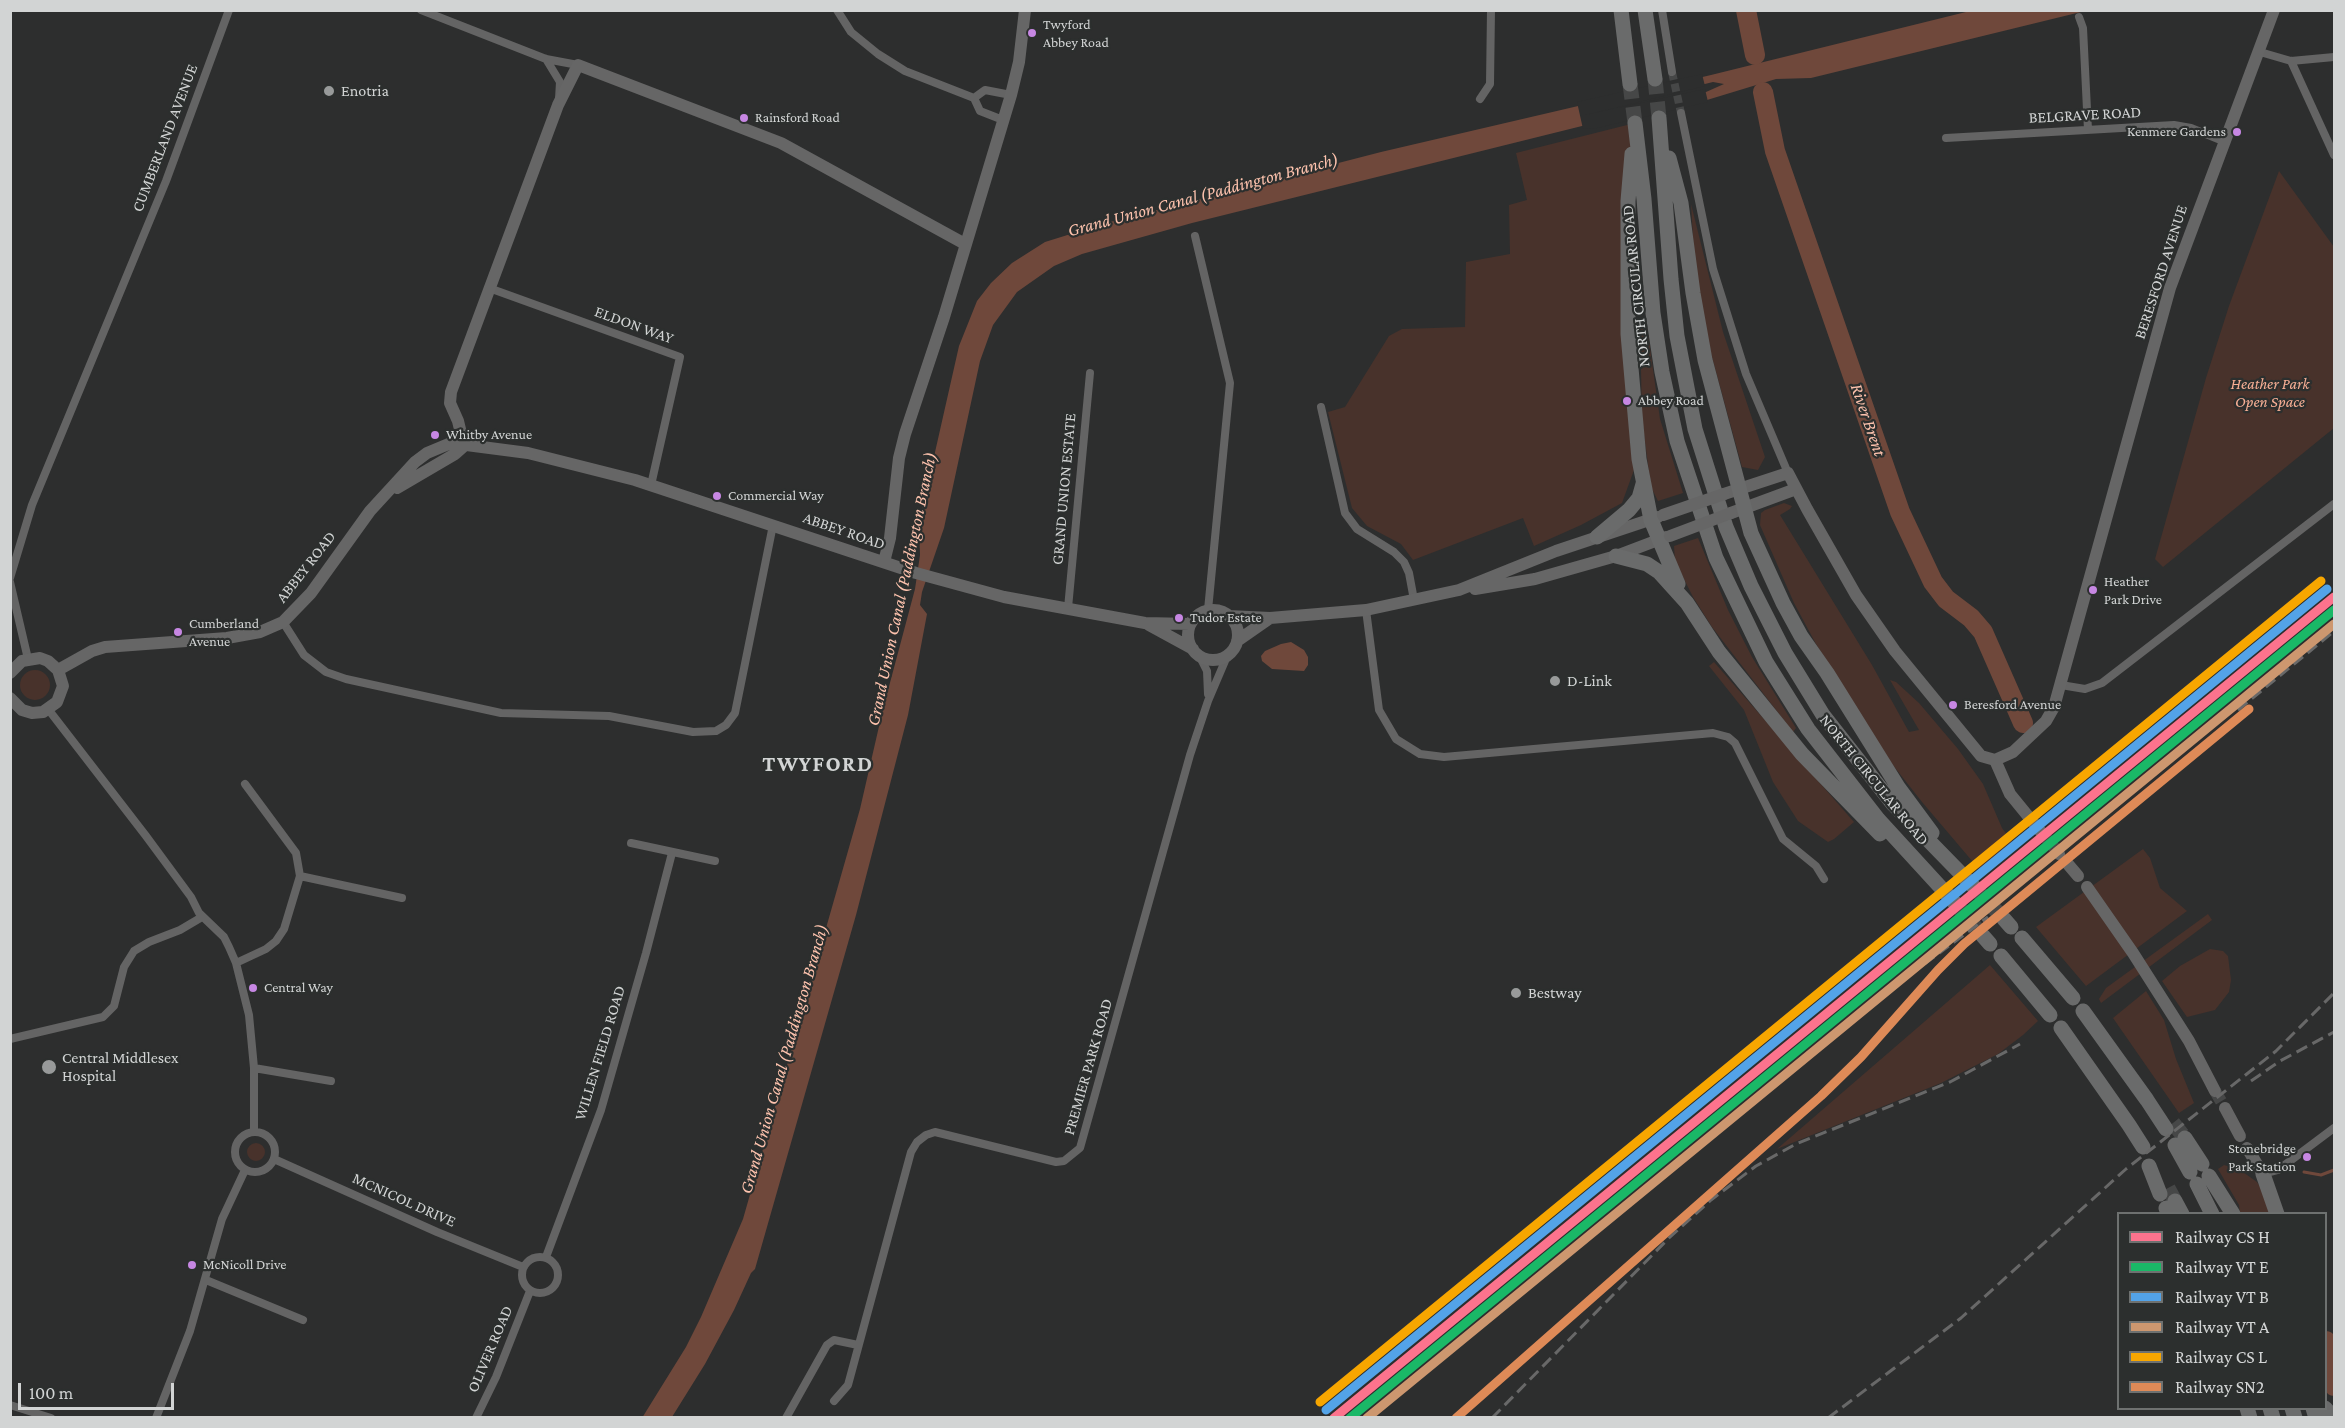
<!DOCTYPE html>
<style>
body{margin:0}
#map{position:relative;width:2345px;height:1428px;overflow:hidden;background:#2d2e2e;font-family:"Crimson Pro",serif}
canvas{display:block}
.frame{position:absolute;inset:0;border:12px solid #d2d4d4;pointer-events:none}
.legend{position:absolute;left:2117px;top:1212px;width:210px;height:198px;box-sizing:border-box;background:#2c2f2e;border:2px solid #6e7170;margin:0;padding:8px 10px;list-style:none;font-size:18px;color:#d2d4d4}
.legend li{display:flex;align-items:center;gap:12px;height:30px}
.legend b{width:30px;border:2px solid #6e7170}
.scale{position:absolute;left:18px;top:1383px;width:156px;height:27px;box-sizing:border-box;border:3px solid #d2d4d4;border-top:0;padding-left:8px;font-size:18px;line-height:21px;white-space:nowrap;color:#d2d4d4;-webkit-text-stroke:4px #2c2f2e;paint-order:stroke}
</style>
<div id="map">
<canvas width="2345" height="1428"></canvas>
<div class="frame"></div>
<ul class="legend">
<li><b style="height:8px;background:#fc738d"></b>Railway CS H</li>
<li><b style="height:8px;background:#1ab867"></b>Railway VT E</li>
<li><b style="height:8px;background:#53a3e8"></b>Railway VT B</li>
<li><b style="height:8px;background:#cd976f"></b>Railway VT A</li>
<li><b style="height:8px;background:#f7a600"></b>Railway CS L</li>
<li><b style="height:8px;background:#de8a57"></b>Railway SN2</li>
</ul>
<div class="scale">100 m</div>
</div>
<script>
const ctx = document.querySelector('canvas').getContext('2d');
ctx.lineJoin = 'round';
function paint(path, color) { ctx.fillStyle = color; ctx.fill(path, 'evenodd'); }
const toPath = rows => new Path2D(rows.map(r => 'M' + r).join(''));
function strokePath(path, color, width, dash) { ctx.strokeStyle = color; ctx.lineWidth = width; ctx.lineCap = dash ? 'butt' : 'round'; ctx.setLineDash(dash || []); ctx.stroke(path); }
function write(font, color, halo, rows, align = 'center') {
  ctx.font = font + ' "Crimson Pro",serif'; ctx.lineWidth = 4.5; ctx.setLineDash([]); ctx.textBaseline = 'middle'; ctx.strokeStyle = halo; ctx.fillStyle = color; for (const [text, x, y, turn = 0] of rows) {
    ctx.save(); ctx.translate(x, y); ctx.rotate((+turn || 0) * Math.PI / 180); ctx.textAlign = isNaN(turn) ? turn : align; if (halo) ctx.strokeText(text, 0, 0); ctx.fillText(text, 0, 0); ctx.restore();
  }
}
const green = toPath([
 [1635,123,1628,201,1638,459,1622,503,1581,525,1534,546,1523,518,1413,560,1401,544,1367,526,1352,508,1328,412,1345,407,1389,336,1402,329,1465,327,1466,262,1510,254,1509,205,1527,200,1516,153],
 [2279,171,2334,247,2334,428,2163,567,2155,559,2206,378,2229,306],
 [1691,204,1723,332,1765,457,1758,470,1742,467,1706,335,1695,270],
 [1646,320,1660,419,1683,493,1658,501,1651,487,1642,419,1640,321],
 [1784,503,1792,506,1790,509,1780,515,1872,665,1909,732,1919,730,1890,680,1896,682,1919,703,1958,749,1983,784,2002,828,2017,848,1984,875,1922,802,1892,764,1866,725,1816,644,1794,603,1760,525,1761,513,1765,510],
 [1698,538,1728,610,1752,657,1796,728,1793,732,1712,627,1693,597,1675,561,1674,546],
 [1714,662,1854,822,1834,839,1828,842,1798,821,1773,782,1744,710,1709,666],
 '20 685a15 15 0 1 1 30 0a15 15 0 1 1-30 0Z',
 [2143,849,2150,858,2160,888,2187,911,2086,986,2036,927],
 [2208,914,2212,920,2101,1003,2099,999,2106,988],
 [2210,949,2223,951,2228,956,2231,980,2229,992,2215,1010,2187,1017,2162,981,2180,966],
 [1990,965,2038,1021,2023,1035,1998,1054,1941,1083,1777,1149],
 [2146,991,2164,1020,2176,1059,2194,1103,2179,1113,2113,1018],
 '247 1152a9 9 0 1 1 18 0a9 9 0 1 1-18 0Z',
 [2224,1165,2240,1170,2257,1182,2277,1213,2240,1213,2239,1205,2218,1169]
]);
const water = toPath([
 [1970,11,2085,11,1811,78,1776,79,1707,100,1596,125,1582,126,1192,223,1082,254,1054,266,1017,292,993,325,980,361,944,528,922,592,920,605,927,614,908,715,856,915,755,1269,751,1273,734,1310,705,1364,672,1417,642,1418,686,1347,701,1317,743,1219,860,809,883,709,915,589,920,555,919,523,959,346,977,301,991,283,1012,263,1045,242,1106,223,1381,152,1711,75],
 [1713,82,1724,84,1706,92,1591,118,1580,115],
 [1291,642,1304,650,1308,657,1308,665,1304,671,1272,669,1262,661,1261,656,1265,651,1281,644]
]);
const pier = toPath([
 [1702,74,1705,86,1585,115,1705,89,1708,102,1597,128,1583,129,1577,102]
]);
const stream = toPath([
 [2304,1172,2321,1175,2334,1170]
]);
const river = toPath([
 [1746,10,1755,55],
 [1763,92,1775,151,1900,512,1933,582,1946,599,1971,618,1983,632,2023,723],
 [2326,1341,2334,1386]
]);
const streetTunnel = toPath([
 [1672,72,1681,113]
]);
const secondaryTunnel = toPath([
 [2041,832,2058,852],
 [2215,1091,2225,1108]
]);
const highwayTunnel = toPath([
 [1655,79,1659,118],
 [1630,84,1635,123],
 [1973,886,2004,919],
 [1954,902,1983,936],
 [2173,1123,2185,1138],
 [2168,1188,2175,1201]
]);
const street = toPath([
 [421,10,546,59,578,65],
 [837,10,851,32,878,54,905,71,974,98,980,111,1003,120],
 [1662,10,1672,72],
 [2079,17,2083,28,2088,130],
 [2260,52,2291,61,2334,57],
 [546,59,560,82,559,99],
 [2291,61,2334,155],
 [974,98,985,90,1011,95],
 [1480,99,1490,84,1491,10],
 [1681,113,1713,269,1746,374,1788,473],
 [1946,138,2174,125,2191,128,2223,141],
 [1195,236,1230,383,1208,610],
 [489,288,680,357,651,485],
 [1321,407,1345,513,1357,529,1394,552,1404,562,1409,573,1414,600],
 [10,578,32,505,166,181,229,10],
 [10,582,28,659],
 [1068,608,1090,373],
 [1366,610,1379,710,1396,739,1420,754,1444,757,1713,733,1728,737,1735,743,1783,839,1816,866,1824,879],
 [283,622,304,655,326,672,346,679,501,713,609,716,693,732,716,731,726,725,735,713,773,525],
 [1199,655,1207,671,1208,694],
 [2061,685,2085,689,2102,683,2334,504],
 [48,709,146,836,191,897,199,913,224,937,229,947,236,963,249,1015,254,1068,254,1132],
 [631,843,715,861],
 [300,876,402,898],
 [236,963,266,949,276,941,284,929,300,876,296,853,245,784],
 [10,1039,103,1017,114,1006,124,967,134,951,149,942,180,930,202,917],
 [254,1068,331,1081],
 '235 1152a20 20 0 1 1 40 0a20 20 0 1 1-40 0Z',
 [274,1159,437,1232,523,1267],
 [2263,1174,2278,1170,2334,1128],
 '522 1275a18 18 0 1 1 36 0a18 18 0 1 1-36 0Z',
 [546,1257,601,1110,646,953,672,853],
 [206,1280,303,1320],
 [834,1401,848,1385,911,1152,917,1142,926,1135,935,1132,1056,1162,1064,1161,1080,1148,1190,755,1208,701,1228,654],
 [10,1405,51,1418],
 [156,1418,190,1331,222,1219,245,1170],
 [476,1418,496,1377,530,1291],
 [786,1418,827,1345,834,1340,858,1345]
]);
const secondary = toPath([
 [464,446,458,421,450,403,451,392,558,105,578,65,781,143,965,244],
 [397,488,455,454,464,446],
 [1724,494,1788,473,1807,509,1856,595,1895,651,1981,756,1995,760,2013,752,2046,721,2054,707,2170,288,2274,10],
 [1731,513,1796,489],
 [884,562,890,538,899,458,905,434,944,317,1011,95,1019,62,1025,10],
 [1475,589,1535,579,1616,556,1666,537],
 '1188 635a25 25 0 1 1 50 0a25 25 0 1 1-50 0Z',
 [1228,616,1270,618,1366,610,1459,590,1556,551,1658,517],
 [1149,625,1193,649],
 [1237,641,1270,618],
 [58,670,92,651,105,647,227,638,260,632,283,622,311,593,370,511,415,462,427,453,451,443,528,453,635,480,916,573,1004,597,1145,623,1190,624],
 [10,673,22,661,40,658,48,661,58,670,63,686,57,702,43,712,32,713,22,710,10,698],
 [1995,760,2010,794,2041,832],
 [2058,852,2059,854],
 [2067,863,2078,876],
 [2087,887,2133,953,2189,1041,2215,1091],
 [2225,1108,2240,1136],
 [2247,1148,2263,1174]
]);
const highway = toPath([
 [1621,10,1630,84],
 [1645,10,1655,79],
 [1659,118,1671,279,1677,336,1695,429,1726,527,1751,586,1785,653,1823,715,1893,804,1973,886],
 [1635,123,1644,199,1653,313,1662,372,1677,441,1716,558,1766,662,1808,729,1878,819,1954,902],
 [1632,154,1628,201,1628,334,1639,459,1651,520,1678,584],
 [1669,158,1681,203,1693,293,1705,360,1751,533,1783,603,1801,636,1827,673,1898,787,1932,833],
 [1597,537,1629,510,1639,498,1643,484],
 [1616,556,1647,564,1659,572,1687,603,1719,652,1802,754,1880,834],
 [2004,919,2011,927],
 [1983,936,1990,944],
 [2022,938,2073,998],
 [2001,956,2050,1015],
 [2083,1011,2147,1100,2166,1129],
 [2061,1028,2129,1125,2143,1147],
 [2185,1138,2202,1164],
 [2175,1145,2190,1172],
 [2149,1166,2160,1194],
 [2263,1174,2277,1214],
 [2209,1176,2233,1214],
 [2197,1184,2212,1214],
 [2175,1201,2182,1214],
 [2166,1208,2168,1214],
 [2247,1408,2250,1418],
 [2270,1408,2273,1418],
 [2292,1408,2295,1418],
 [2313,1408,2316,1418],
 [2325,1408,2334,1418]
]);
const rail = toPath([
 [2238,710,2332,633],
 [2251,1081,2280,1061,2334,1032],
 [1366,1418,1869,1005,1988,917],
 [1492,1418,1669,1238,1711,1200,1756,1166,1796,1144,1950,1082,2020,1044],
 [1828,1418,1961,1318,2126,1169,2276,1051,2334,993]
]);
const secondaryBridge = toPath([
 [1663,515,1724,494],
 [1670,536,1731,513]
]);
const rail1 = toPath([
 [1334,1418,2334,597]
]);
const rail2 = toPath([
 [1350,1418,2334,610]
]);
const rail3 = toPath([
 [1326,1410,2327,589]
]);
const rail4 = toPath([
 [1367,1418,2334,624]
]);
const rail5 = toPath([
 [1320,1402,2321,581]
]);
const rail6 = toPath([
 [1456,1418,1821,1096,1861,1057,1938,970,1964,944,2249,709]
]);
const markers = [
 [1032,33,5,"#c787e3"],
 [329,91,6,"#989a9a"],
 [744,118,5,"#c787e3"],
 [2237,132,5,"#c787e3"],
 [1627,401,5,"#c787e3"],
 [435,435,5,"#c787e3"],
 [717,496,5,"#c787e3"],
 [2093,590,5,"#c787e3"],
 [1179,618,5,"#c787e3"],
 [178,632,5,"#c787e3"],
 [1555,681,6,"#989a9a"],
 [1953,705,5,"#c787e3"],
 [253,988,5,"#c787e3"],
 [1516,993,6,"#989a9a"],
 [49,1067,8,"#989a9a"],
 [2307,1157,5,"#c787e3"],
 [192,1265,5,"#c787e3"]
];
const busNames = [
 ["Twyford",1043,25],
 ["Abbey Road",1043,43],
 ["Rainsford Road",755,118],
 ["Kenmere Gardens",2226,132,"right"],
 ["Abbey Road",1638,401],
 ["Whitby Avenue",446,435],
 ["Commercial Way",728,496],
 ["Heather",2104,582],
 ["Park Drive",2104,600],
 ["Tudor Estate",1190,618],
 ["Cumberland",189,624],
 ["Avenue",189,642],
 ["Beresford Avenue",1964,705],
 ["Central Way",264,988],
 ["Stonebridge",2296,1149,"right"],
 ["Park Station",2296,1167,"right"],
 ["McNicoll Drive",203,1265]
];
const poiNames = [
 ["Enotria",341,91],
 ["D-Link",1567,681],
 ["Bestway",1528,993],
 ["Central Middlesex",62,1058],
 ["Hospital",62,1076]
];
const streetNames = [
 ["BELGRAVE ROAD",2085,115,-3],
 ["CUMBERLAND AVENUE",165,138,-69],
 ["BERESFORD AVENUE",2161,272,-72],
 ["NORTH CIRCULAR ROAD",1636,286,-96],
 ["ELDON WAY",634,325,20],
 ["GRAND UNION ESTATE",1064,489,-85],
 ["ABBEY ROAD",844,531,19],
 ["ABBEY ROAD",306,567,-52],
 ["NORTH CIRCULAR ROAD",1874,780,51],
 ["WILLEN FIELD ROAD",600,1053,-73],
 ["PREMIER PARK ROAD",1088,1067,-74],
 ["MCNICOL DRIVE",404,1200,24],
 ["OLIVER ROAD",490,1349,-67]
];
const parkNames = [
 ["Heather Park",2270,384],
 ["Open Space",2270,402]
];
const waterNames = [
 ["Grand Union Canal (Paddington Branch)",1203,195,-15],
 ["River Brent",1868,420,71],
 ["Grand Union Canal (Paddington Branch)",902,589,-78],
 ["Grand Union Canal (Paddington Branch)",784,1059,-74]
];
const districtNames = [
 ["TWYFORD",818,764]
];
paint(green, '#48322b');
paint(water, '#6f483b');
paint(pier, '#2d2e2e');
strokePath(stream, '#6f483b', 3);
strokePath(river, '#6f483b', 20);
strokePath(streetTunnel, '#464747', 8, [8, 4]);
strokePath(secondaryTunnel, '#464747', 12, [12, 6]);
strokePath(highwayTunnel, '#464747', 15, [15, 8]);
strokePath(street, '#646464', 8);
strokePath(secondary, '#666', 12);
strokePath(highway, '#6a6b6b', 15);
strokePath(rail, '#686868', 3, [12, 6]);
strokePath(secondaryBridge, '#666', 12);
strokePath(rail1, '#fc738d', 9);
strokePath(rail2, '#1ab867', 9);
strokePath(rail3, '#53a3e8', 9);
strokePath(rail4, '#cd976f', 9);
strokePath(rail5, '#f7a600', 9);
strokePath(rail6, '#de8a57', 9);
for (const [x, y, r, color] of markers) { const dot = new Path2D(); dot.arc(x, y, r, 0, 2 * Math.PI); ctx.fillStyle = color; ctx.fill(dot); strokePath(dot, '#2c2f2e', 2); }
write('14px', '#d2d4d4', '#2c2f2e', busNames, 'left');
write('16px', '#d2d4d4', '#2c2f2e', poiNames, 'left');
write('16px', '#d2d4d4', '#2c2f2e', streetNames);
write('italic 16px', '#f6ae94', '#2c2f2e', parkNames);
write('italic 18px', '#fdc2ad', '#2c2f2e', waterNames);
ctx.letterSpacing = '1.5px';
write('bold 22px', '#d2d4d4', '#2c2f2e', districtNames);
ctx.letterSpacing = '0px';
</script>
